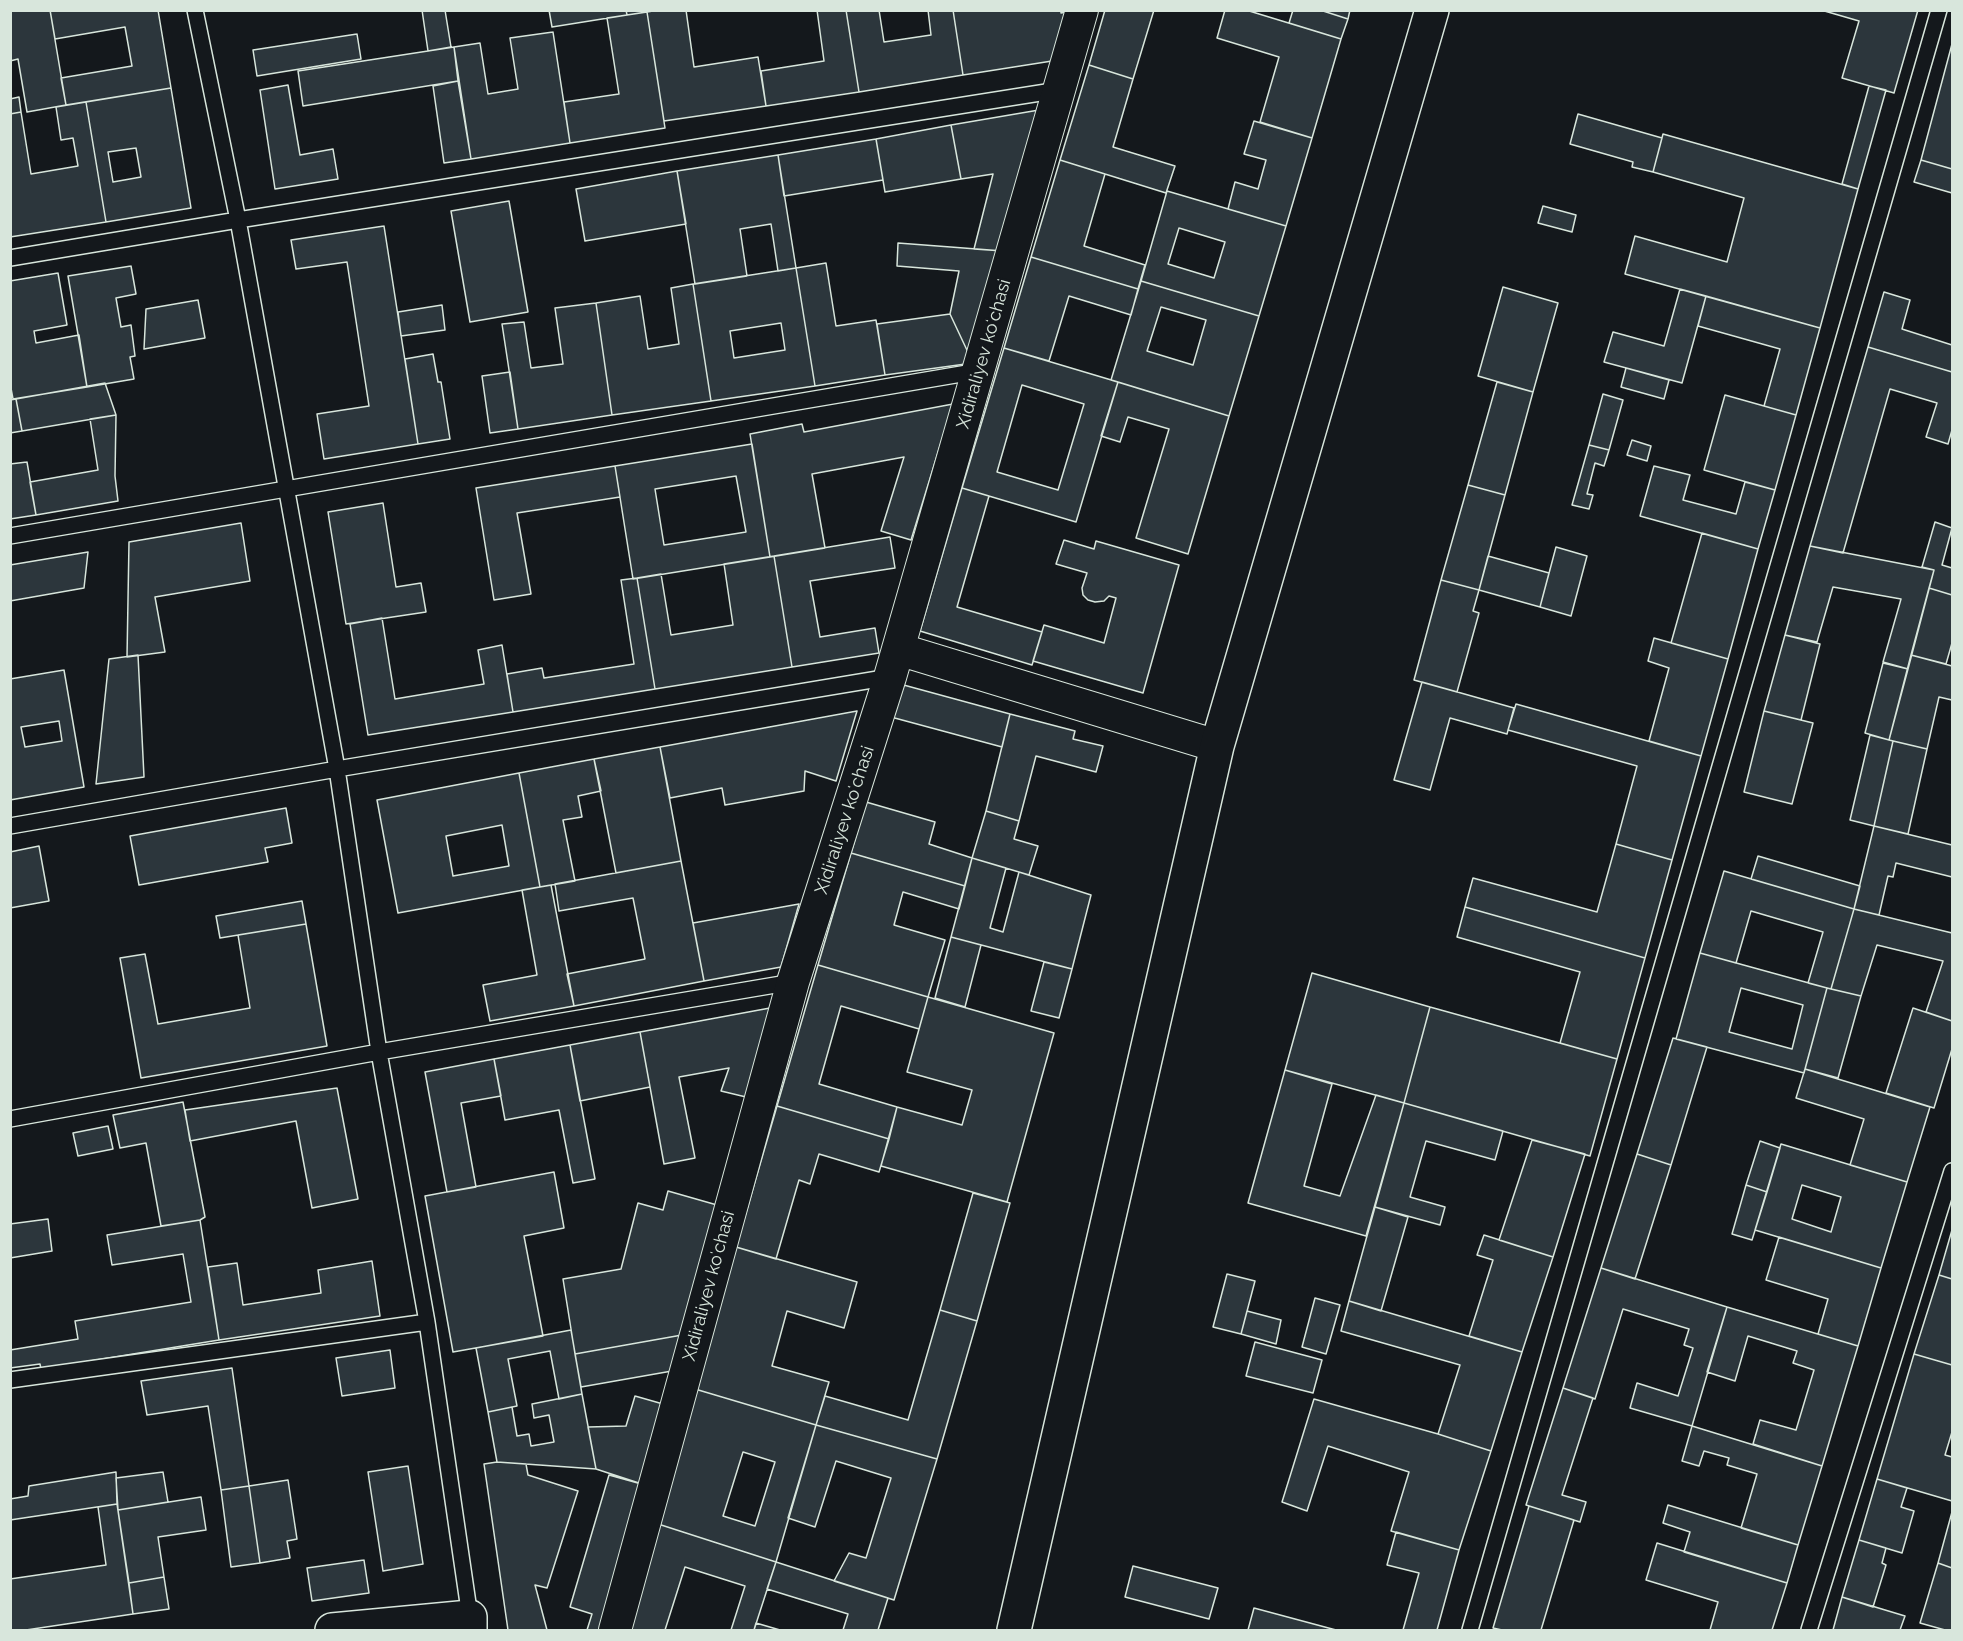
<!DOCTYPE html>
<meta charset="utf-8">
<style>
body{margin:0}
#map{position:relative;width:1963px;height:1641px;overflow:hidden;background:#14181c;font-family:Raleway,sans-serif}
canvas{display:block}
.frame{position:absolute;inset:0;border:12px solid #d8e6dc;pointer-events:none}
</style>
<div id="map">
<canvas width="1963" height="1641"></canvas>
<div class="frame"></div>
</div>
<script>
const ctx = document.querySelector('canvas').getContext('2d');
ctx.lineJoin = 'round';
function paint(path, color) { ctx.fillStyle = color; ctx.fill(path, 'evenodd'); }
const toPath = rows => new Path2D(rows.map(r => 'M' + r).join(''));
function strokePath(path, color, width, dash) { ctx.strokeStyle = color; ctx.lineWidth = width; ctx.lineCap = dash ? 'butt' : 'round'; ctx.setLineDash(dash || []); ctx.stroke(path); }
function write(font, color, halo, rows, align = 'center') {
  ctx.font = font + ' Raleway,sans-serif'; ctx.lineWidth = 4.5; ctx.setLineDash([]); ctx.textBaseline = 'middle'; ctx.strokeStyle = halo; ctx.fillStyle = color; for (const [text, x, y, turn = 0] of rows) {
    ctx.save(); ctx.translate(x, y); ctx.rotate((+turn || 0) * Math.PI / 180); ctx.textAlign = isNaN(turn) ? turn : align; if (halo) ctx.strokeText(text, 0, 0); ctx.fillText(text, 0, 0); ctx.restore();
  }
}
const building = toPath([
 [10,10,50,10,66,105,27,112,18,59,10,61,10,10],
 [50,10,158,10,171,88,66,105,61,78,132,66,125,27,55,39,50,10],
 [422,10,445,10,451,47,428,51,422,10],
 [549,10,626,10,627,15,552,27,549,10],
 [626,10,659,10,627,15,626,10],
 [659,10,686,10,694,67,758,57,766,106,664,121,647,12,659,10],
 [817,10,846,10,859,92,766,106,761,71,824,61,817,10],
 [846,10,879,10,884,42,931,35,928,10,953,10,963,75,859,92,846,10],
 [953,10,1061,10,1061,13,1067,12,1052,61,963,75,953,10],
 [1105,10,1154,10,1133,79,1089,65,1105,10],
 [1225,10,1246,10,1341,39,1312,138,1260,122,1279,57,1217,38,1225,10],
 [1293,10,1320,10,1348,19,1341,39,1289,23,1293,10],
 [1320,10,1350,10,1348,19,1320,10],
 [1821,10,1918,10,1894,93,1842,78,1859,21,1821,10],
 [647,12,665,128,570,143,564,102,619,94,607,18,647,12],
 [553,32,570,143,471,159,454,47,480,43,488,94,518,89,510,38,553,32],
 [357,34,361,59,257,76,253,50,357,34],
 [1952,44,1952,169,1921,160,1952,44],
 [454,47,458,81,303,106,298,71,454,47],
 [1089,65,1133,79,1113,147,1175,166,1166,193,1060,160,1089,65],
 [458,81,471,159,444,163,433,86,458,81],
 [288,85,300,155,333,149,338,179,275,189,260,90,288,85],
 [1869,86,1886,90,1858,189,1842,184,1869,86],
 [171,88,191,208,106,222,86,102,171,88],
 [136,148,141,177,113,182,108,152,136,148],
 [19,97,21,112,10,114,10,99,19,97],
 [86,102,106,222,10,237,10,114,21,112,31,174,78,166,73,138,61,140,56,107,86,102],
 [1039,110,1003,251,974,249,993,174,961,179,951,125,1039,110],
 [1578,114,1662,138,1653,172,1632,167,1633,162,1570,144,1578,114],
 [1254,121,1312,138,1286,226,1228,209,1235,182,1258,189,1266,160,1244,154,1254,121],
 [951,125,961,179,885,192,876,139,951,125],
 [1663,134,1858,189,1820,328,1625,274,1635,236,1727,262,1744,198,1653,172,1663,134],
 [876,139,883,180,784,196,778,155,876,139],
 [778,155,796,268,778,271,771,224,740,229,747,276,695,284,677,171,778,155],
 [1060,160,1105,174,1084,246,1145,265,1138,289,1031,257,1060,160],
 [1921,160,1952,169,1952,193,1914,182,1921,160],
 [677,171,686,224,585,241,576,189,677,171],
 [1167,191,1286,226,1259,316,1141,281,1167,191],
 [1179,228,1225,242,1214,278,1168,264,1179,228],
 [509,201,528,312,470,322,451,211,509,201],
 [1543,206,1576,215,1572,232,1538,223,1543,206],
 [384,226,418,444,324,459,317,414,369,406,347,262,296,269,291,240,384,226],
 [898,243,1003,251,973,363,950,314,959,271,897,266,898,243],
 [1031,257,1138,289,1131,315,1069,296,1049,361,1004,348,1031,257],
 [826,263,836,326,876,320,885,375,815,386,796,268,826,263],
 [131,266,136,294,116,298,121,327,131,325,135,356,130,357,134,379,87,387,68,276,131,266],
 [796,268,815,386,711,401,693,284,796,268],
 [781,323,785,350,734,358,730,331,781,323],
 [58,273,67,325,34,331,36,343,79,335,87,387,13,399,10,383,10,281,58,273],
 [1141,281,1259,316,1229,416,1111,380,1141,281],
 [1161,307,1206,320,1193,365,1147,351,1161,307],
 [693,284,711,401,612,415,596,303,640,296,648,349,679,344,671,288,693,284],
 [1503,287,1558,303,1533,392,1478,376,1503,287],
 [1680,289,1706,296,1682,383,1604,362,1613,332,1664,346,1680,289],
 [1884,292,1910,300,1902,329,1952,345,1952,372,1868,347,1884,292],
 [1706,296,1820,328,1796,415,1764,406,1780,349,1698,326,1706,296],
 [198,300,205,338,144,349,146,309,198,300],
 [596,303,612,415,518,429,502,324,524,322,531,368,563,364,555,308,596,303],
 [442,305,445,330,401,336,398,312,442,305],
 [950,314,973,363,885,375,877,324,950,314],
 [1868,347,1952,372,1952,430,1948,444,1926,437,1937,403,1890,389,1843,553,1810,546,1868,347],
 [1004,348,1118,382,1076,522,962,488,1004,348],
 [1022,385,1084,404,1058,490,997,472,1022,385],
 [433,354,438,382,441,382,450,439,418,444,405,359,433,354],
 [1626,368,1669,380,1664,399,1621,387,1626,368],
 [510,372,518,429,490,433,482,376,510,372],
 [1118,382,1229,416,1188,554,1136,538,1169,429,1128,417,1120,442,1101,436,1118,382],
 [1497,382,1533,392,1505,495,1468,485,1497,382],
 [105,383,116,415,22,431,16,399,105,383],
 [1603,394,1623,400,1609,450,1589,445,1603,394],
 [1725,395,1796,415,1775,490,1704,470,1725,395],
 [16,399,22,431,10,433,10,400,16,399],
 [953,404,911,540,881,531,904,457,812,474,825,548,770,557,750,434,802,424,804,432,953,404],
 [116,415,115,476,118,501,36,515,30,482,98,470,90,419,116,415],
 [1632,440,1651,446,1647,461,1627,455,1632,440],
 [752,444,770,557,633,579,615,466,752,444],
 [736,476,746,532,664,545,655,489,736,476],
 [1589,445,1609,450,1604,466,1595,463,1587,494,1593,495,1589,509,1572,505,1589,445],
 [27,462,36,515,10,519,10,464,27,462],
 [615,466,620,497,517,513,531,594,494,600,476,488,615,466],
 [1654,466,1690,475,1683,500,1736,514,1745,482,1775,490,1758,549,1640,516,1654,466],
 [1468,485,1505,495,1479,590,1441,580,1468,485],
 [962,488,989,496,957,607,1042,632,1032,665,920,631,962,488],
 [383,503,396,587,421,583,426,612,346,624,328,512,383,503],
 [1935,522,1952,528,1942,565,1952,568,1952,595,1929,588,1934,570,1922,567,1935,522],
 [241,523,250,581,155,597,165,652,127,657,129,542,241,523],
 [1702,533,1758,549,1728,659,1671,643,1702,533],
 [890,537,895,568,810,581,820,637,875,628,879,653,792,667,774,556,890,537],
 [1064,540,1094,549,1096,541,1179,565,1143,693,1033,661,1044,625,1104,643,1116,598,1109,596,1104,601,1095,602,1088,600,1083,595,1082,588,1087,573,1056,564,1064,540],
 [1810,546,1934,570,1908,669,1883,662,1901,599,1833,587,1817,642,1785,635,1810,546],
 [1556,547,1587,556,1571,616,1540,607,1556,547],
 [88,552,84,588,10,601,10,565,88,552],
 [774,556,792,667,655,689,637,578,661,574,671,635,733,625,724,564,774,556],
 [1488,556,1549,573,1540,607,1479,590,1488,556],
 [637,578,655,689,513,712,507,674,542,668,544,678,634,664,621,580,637,578],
 [1441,580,1479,590,1473,611,1479,613,1457,692,1414,680,1441,580],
 [1929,588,1952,595,1952,643,1946,664,1911,655,1929,588],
 [382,618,395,699,484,684,478,650,502,645,513,712,368,735,350,624,382,618],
 [1785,635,1820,644,1801,720,1764,711,1785,635],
 [1654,638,1728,659,1701,756,1649,741,1669,668,1648,661,1654,638],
 [138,655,144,777,96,784,109,659,138,655],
 [1911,655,1952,666,1952,700,1939,697,1927,749,1889,740,1911,655],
 [1883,663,1908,669,1889,740,1865,733,1883,663],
 [64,670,84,787,10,800,10,679,64,670],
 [59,721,62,741,25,747,21,727,59,721],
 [1422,682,1514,708,1507,734,1450,718,1430,790,1394,780,1422,682],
 [900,684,1010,714,1002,747,891,717,900,684],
 [1516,704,1701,756,1672,860,1616,844,1637,766,1508,730,1516,704],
 [857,711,836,781,805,771,804,791,725,805,722,788,670,798,660,747,857,711],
 [1764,711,1813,723,1792,804,1744,792,1764,711],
 [1010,714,1075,731,1073,739,1103,746,1096,772,1036,756,1019,821,986,811,1010,714],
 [1870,735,1893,741,1874,826,1850,820,1870,735],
 [1893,741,1927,749,1908,834,1874,826,1893,741],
 [660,747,681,861,616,873,594,759,660,747],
 [594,759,601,791,578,796,582,817,563,820,575,881,540,887,519,773,594,759],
 [519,773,540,887,398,913,377,800,519,773],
 [502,825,509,866,453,876,446,836,502,825],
 [866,802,935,822,929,844,972,858,965,886,851,853,866,802],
 [286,808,292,843,265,848,268,862,139,885,130,836,286,808],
 [986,811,1019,821,1014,839,1038,846,1029,875,972,858,986,811],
 [1874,826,1952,845,1952,877,1896,863,1893,877,1888,876,1879,915,1854,909,1874,826],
 [1616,844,1672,860,1645,958,1465,907,1473,878,1597,912,1616,844],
 [39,846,49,901,10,908,10,852,39,846],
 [851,853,965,886,959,909,903,892,894,925,945,940,928,997,818,965,851,853],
 [1758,856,1860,886,1854,909,1751,879,1758,856],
 [972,858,1006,868,990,928,1003,932,1019,872,1091,895,1072,969,951,937,972,858],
 [681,861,704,981,574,1006,567,974,645,959,633,898,559,911,555,884,681,861],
 [1724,871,1854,909,1831,989,1808,983,1823,932,1751,911,1736,963,1700,953,1724,871],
 [551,885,574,1006,490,1021,483,985,537,975,522,890,551,885],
 [302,901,306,924,220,938,216,916,302,901],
 [799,904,781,967,704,981,693,923,799,904],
 [1465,907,1645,958,1617,1059,1560,1043,1580,972,1457,937,1465,907],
 [1854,909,1952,933,1952,1021,1926,1012,1943,961,1877,945,1861,996,1831,989,1854,909],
 [306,924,327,1046,141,1078,120,958,145,954,158,1024,250,1008,238,935,306,924],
 [951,937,981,945,965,1007,935,998,951,937],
 [1700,953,1827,988,1804,1073,1676,1039,1700,953],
 [1741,988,1803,1005,1792,1049,1729,1032,1741,988],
 [1044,962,1072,969,1059,1018,1031,1011,1044,962],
 [818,965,928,997,919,1029,841,1006,819,1084,897,1107,889,1139,777,1106,818,965],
 [1312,973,1430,1007,1404,1103,1285,1070,1312,973],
 [1827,988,1861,996,1838,1078,1805,1069,1827,988],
 [928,997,1054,1033,1007,1202,881,1166,897,1107,962,1125,972,1090,907,1072,928,997],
 [1430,1007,1617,1059,1590,1156,1404,1103,1430,1007],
 [770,1008,746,1097,721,1091,729,1068,679,1077,695,1158,664,1164,640,1032,770,1008],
 [1913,1008,1952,1021,1952,1049,1934,1108,1886,1093,1913,1008],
 [640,1032,650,1087,580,1101,570,1045,640,1032],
 [1673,1038,1707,1047,1671,1165,1637,1154,1673,1038],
 [570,1045,595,1179,573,1183,559,1110,505,1120,494,1059,570,1045],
 [494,1059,501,1096,461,1103,476,1187,447,1192,425,1072,494,1059],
 [1805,1069,1930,1107,1907,1182,1850,1165,1864,1119,1796,1098,1805,1069],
 [1285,1070,1332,1084,1304,1186,1340,1196,1376,1095,1404,1103,1366,1236,1248,1203,1285,1070],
 [337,1088,358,1199,312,1208,296,1121,190,1141,185,1110,337,1088],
 [183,1102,205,1217,200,1220,161,1226,146,1143,120,1148,113,1115,183,1102],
 [1404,1103,1503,1131,1495,1160,1426,1141,1410,1197,1445,1207,1440,1225,1375,1207,1404,1103],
 [777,1106,889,1139,879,1172,819,1154,810,1184,799,1180,776,1259,736,1247,777,1106],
 [108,1126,113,1149,78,1156,73,1133,108,1126],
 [1532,1140,1585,1154,1553,1257,1499,1240,1532,1140],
 [1760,1141,1780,1148,1767,1192,1746,1185,1760,1141],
 [1781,1144,1907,1182,1881,1268,1755,1230,1781,1144],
 [1802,1185,1841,1197,1831,1232,1792,1219,1802,1185],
 [1637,1154,1671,1165,1635,1279,1601,1268,1637,1154],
 [554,1172,564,1228,524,1236,543,1336,453,1352,425,1196,554,1172],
 [1746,1185,1767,1192,1752,1240,1732,1234,1746,1185],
 [668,1191,717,1205,682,1335,575,1354,563,1279,621,1269,638,1203,663,1210,668,1191],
 [973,1193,1010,1203,977,1321,940,1310,973,1193],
 [1375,1207,1408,1217,1381,1311,1349,1301,1375,1207],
 [48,1219,52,1251,10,1258,10,1224,48,1219],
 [200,1220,219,1340,41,1369,40,1364,10,1368,10,1350,78,1339,75,1321,191,1302,183,1254,112,1265,107,1235,200,1220],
 [1952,1230,1952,1279,1939,1275,1952,1230],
 [1484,1235,1553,1257,1522,1352,1469,1336,1493,1260,1477,1255,1484,1235],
 [1779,1237,1881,1268,1858,1346,1818,1334,1828,1299,1766,1280,1779,1237],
 [736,1247,857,1282,844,1328,787,1311,772,1366,829,1382,816,1425,695,1389,736,1247],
 [372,1261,380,1316,219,1340,208,1267,237,1263,243,1305,321,1293,318,1270,372,1261],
 [1601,1268,1727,1307,1692,1426,1630,1408,1637,1383,1678,1396,1693,1348,1684,1345,1689,1329,1623,1309,1595,1399,1563,1388,1601,1268],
 [1227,1274,1255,1281,1241,1334,1213,1327,1227,1274],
 [1939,1275,1952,1279,1952,1365,1914,1354,1939,1275],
 [1315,1298,1340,1305,1326,1354,1302,1347,1315,1298],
 [1349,1301,1522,1352,1491,1451,1438,1434,1460,1365,1341,1331,1349,1301],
 [1727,1307,1858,1346,1822,1466,1753,1444,1760,1420,1796,1430,1814,1370,1793,1363,1797,1351,1748,1336,1735,1381,1707,1372,1727,1307],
 [940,1310,977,1321,937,1459,816,1425,825,1396,908,1420,940,1310],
 [1247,1311,1281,1320,1276,1344,1241,1334,1247,1311],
 [571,1330,582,1394,559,1399,550,1351,508,1359,517,1406,488,1412,476,1348,571,1330],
 [682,1335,672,1371,581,1387,575,1354,682,1335],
 [1255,1342,1322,1360,1313,1393,1246,1376,1255,1342],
 [390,1350,395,1388,342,1396,336,1358,390,1350],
 [1914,1354,1952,1365,1952,1432,1945,1455,1952,1457,1952,1501,1877,1479,1914,1354],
 [232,1368,249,1486,221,1490,208,1406,147,1415,141,1381,232,1368],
 [1563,1388,1593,1398,1562,1495,1586,1502,1580,1522,1526,1505,1563,1388],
 [695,1389,816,1425,776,1562,655,1523,695,1389],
 [743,1452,775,1462,755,1526,723,1516,743,1452],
 [582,1394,596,1469,497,1462,488,1412,512,1407,517,1436,529,1434,531,1446,554,1442,549,1415,534,1418,532,1404,582,1394],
 [635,1396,670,1406,645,1485,596,1469,588,1427,626,1426,635,1396],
 [1314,1399,1438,1434,1491,1451,1459,1550,1391,1531,1409,1472,1328,1446,1307,1511,1282,1502,1314,1399],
 [816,1425,937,1459,894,1600,834,1581,849,1553,866,1558,891,1478,836,1461,815,1527,788,1518,816,1425],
 [1692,1426,1822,1466,1798,1545,1741,1528,1757,1474,1727,1465,1729,1458,1704,1451,1699,1466,1682,1461,1692,1426],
 [497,1462,526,1464,528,1475,578,1491,547,1588,535,1585,547,1630,508,1630,484,1464,497,1462],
 [408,1466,423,1564,383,1571,368,1472,408,1466],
 [116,1472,117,1504,10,1520,10,1499,28,1496,29,1486,116,1472],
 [163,1472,168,1502,118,1510,116,1478,163,1472],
 [609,1475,645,1485,603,1630,587,1630,592,1614,570,1607,609,1475],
 [1877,1479,1907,1488,1901,1507,1914,1511,1902,1553,1859,1540,1877,1479],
 [288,1480,297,1539,287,1541,290,1558,260,1563,249,1486,288,1480],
 [249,1486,260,1563,231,1567,221,1490,249,1486],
 [201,1497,206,1530,158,1537,164,1577,129,1583,118,1510,201,1497],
 [117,1504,133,1614,26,1630,10,1630,10,1579,106,1565,98,1507,117,1504],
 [1668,1505,1798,1545,1787,1583,1684,1552,1690,1532,1663,1523,1668,1505],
 [1529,1506,1574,1520,1541,1630,1502,1630,1493,1628,1529,1506],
 [1952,1512,1952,1568,1938,1563,1952,1512],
 [655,1523,776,1562,754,1630,731,1630,745,1586,685,1567,665,1630,624,1630,655,1523],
 [1396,1532,1459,1550,1437,1630,1403,1630,1419,1573,1387,1565,1396,1532],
 [1859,1540,1886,1548,1882,1563,1886,1565,1873,1607,1842,1597,1859,1540],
 [1657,1543,1787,1583,1772,1630,1710,1630,1718,1602,1646,1580,1657,1543],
 [364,1560,369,1593,312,1601,307,1568,364,1560],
 [776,1562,888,1598,878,1630,843,1630,848,1614,767,1589,776,1562],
 [1938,1563,1952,1568,1952,1630,1945,1630,1920,1623,1938,1563],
 [1133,1566,1218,1588,1209,1619,1125,1597,1133,1566],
 [164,1577,169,1609,133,1614,129,1583,164,1577],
 [1842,1597,1905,1616,1900,1630,1833,1630,1842,1597],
 [1254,1608,1336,1630,1248,1630,1254,1608],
 [756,1623,780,1630,754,1630,756,1623]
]);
const lane = toPath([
 [195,10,238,220,337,769,379,1052,427,1322,470,1617],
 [10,258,238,220,1059,90],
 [10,536,979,371],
 [10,826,337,769,890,677],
 [10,1119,379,1052,793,982],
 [10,1380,427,1322],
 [1470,1630,1939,10],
 [1809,1630,1952,1171]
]);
const street = toPath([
 [898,649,1217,746],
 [615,1630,793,982,890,677,1082,10]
]);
const secondary = toPath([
 [332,1630,470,1617,470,1630],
 [1014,1630,1217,746,1432,10]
]);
const streetNames = [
 ["Xidiraliyev koʻchasi",984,354,-74],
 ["Xidiraliyev koʻchasi",845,820,-72],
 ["Xidiraliyev koʻchasi",709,1286,-75]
];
paint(building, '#2c363c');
strokePath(building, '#d8e6dc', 1.5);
strokePath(lane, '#d8e6dc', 18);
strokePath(street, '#d8e6dc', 34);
strokePath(secondary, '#d8e6dc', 36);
strokePath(lane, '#14181c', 15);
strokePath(street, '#14181c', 32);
strokePath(secondary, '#14181c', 33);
write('18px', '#d8e6dc', '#14181c', streetNames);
</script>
